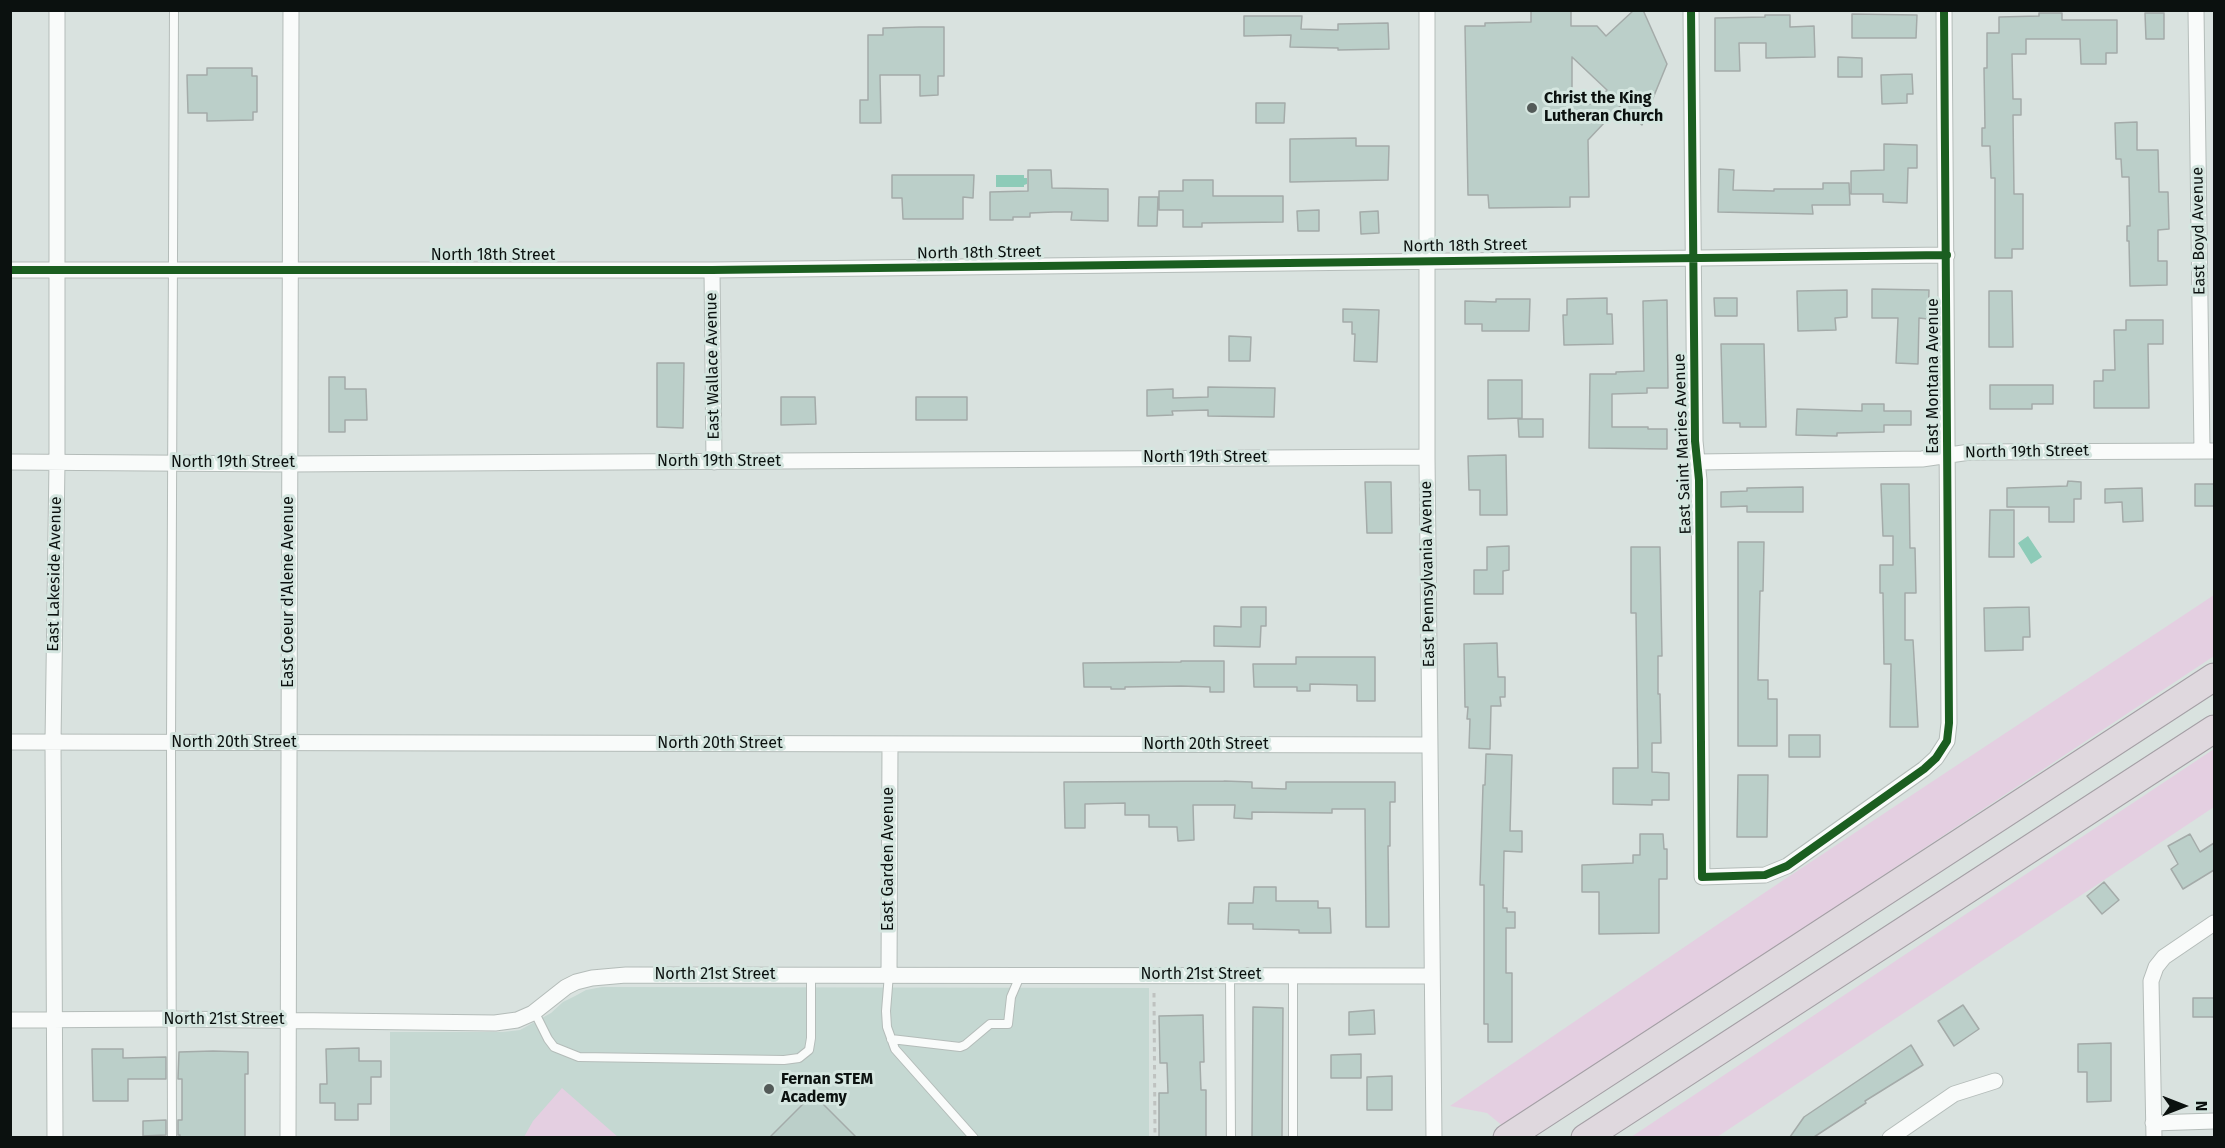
<!DOCTYPE html>
<style>
body{margin:0}
#map{position:relative;width:2225px;height:1148px;overflow:hidden;background:#d9e2df;font-family:"Fira Sans",sans-serif}
canvas{display:block}
.frame{position:absolute;inset:0;border:12px solid #0b110f;pointer-events:none}
.north{position:absolute;left:2153px;top:1076px;width:60px;height:60px;-webkit-text-stroke:4px #d5e6e0;paint-order:stroke;rotate:90deg;font-size:16px;font-weight:700;line-height:24px;text-align:center;color:#0b110f}
.north::after{content:'';display:block;margin:auto;width:21px;height:27px;background:#0b110f;clip-path:polygon(50% 0,100% 100%,50% 72%,0 100%)}
</style>
<div id="map">
<canvas width="2225" height="1148"></canvas>
<div class="frame"></div>
<div class="north">N</div>
</div>
<script>
const ctx = document.querySelector('canvas').getContext('2d');
ctx.lineJoin = 'round';
function paint(path, color) { ctx.fillStyle = color; ctx.fill(path, 'evenodd'); }
const toPath = rows => new Path2D(rows.map(r => 'M' + r).join(''));
function strokePath(path, color, width, dash) { ctx.strokeStyle = color; ctx.lineWidth = width; ctx.lineCap = dash ? 'butt' : 'round'; ctx.setLineDash(dash || []); ctx.stroke(path); }
function write(font, color, halo, rows, align = 'center') {
  ctx.font = font + ' "Fira Sans",sans-serif'; ctx.lineWidth = 6; ctx.setLineDash([]); ctx.textBaseline = 'middle'; ctx.strokeStyle = halo; ctx.fillStyle = color; for (const [text, x, y, turn = 0] of rows) {
    ctx.save(); ctx.translate(x, y); ctx.rotate((+turn || 0) * Math.PI / 180); ctx.textAlign = isNaN(turn) ? turn : align; if (halo) ctx.strokeText(text, 0, 0); ctx.fillText(text, 0, 0); ctx.restore();
  }
}
const built = toPath([
 [602,987,1149,988,1149,1137,390,1138,390,1032,503,1032,520,1030,551,1013,563,1002,577,995,586,990]
]);
const green = toPath([
 [2214,595,2214,656,1504,1127,1487,1113,1450,1106,1770,889],
 [2214,749,2214,807,1717,1137,1631,1137],
 [562,1088,618,1137,524,1137,533,1121]
]);
const water = toPath([
 [996,175,1024,175,1024,178,1027,178,1027,184,1024,185,1024,187,996,187],
 [2028,536,2042,557,2031,564,2018,543]
]);
const building = toPath([
 [1571,10,1571,26,1597,26,1606,36,1634,10,1643,10,1667,64,1642,125,1621,105,1588,140,1589,197,1570,197,1570,207,1489,208,1488,195,1468,195,1465,26,1485,26,1485,23,1531,22,1531,11,1571,10],
 [1572,57,1607,90,1594,104,1572,104,1572,57],
 [2039,13,2062,13,2062,20,2117,20,2117,53,2106,53,2106,64,2081,64,2080,39,2026,39,2026,54,2012,54,2013,99,2021,99,2021,115,2013,115,2014,194,2023,194,2023,249,2012,249,2012,258,1995,258,1995,178,1991,178,1990,146,1982,146,1982,128,1985,128,1984,68,1987,68,1987,33,1999,33,1999,17,2039,16,2039,13],
 [2145,13,2164,13,2164,39,2146,39,2145,13],
 [1852,14,1917,15,1916,38,1852,38,1852,14],
 [1765,15,1790,15,1790,27,1814,26,1815,57,1766,58,1766,43,1739,43,1740,71,1715,71,1715,18,1765,17,1765,15],
 [1244,16,1302,16,1301,29,1338,30,1338,24,1388,23,1389,49,1338,50,1338,48,1290,47,1291,35,1244,36,1244,16],
 [919,27,944,27,944,76,938,76,938,95,920,96,920,75,880,75,881,123,860,123,860,100,868,100,868,35,883,35,883,28,919,27],
 [1838,57,1862,58,1862,77,1838,77,1838,57],
 [207,68,252,68,252,76,257,76,257,112,253,112,253,120,207,121,207,113,188,113,187,75,207,75,207,68],
 [1912,74,1913,94,1907,94,1907,103,1882,104,1881,75,1912,74],
 [1256,103,1285,103,1284,123,1256,123,1256,103],
 [2137,122,2137,150,2158,150,2159,192,2168,192,2169,229,2158,230,2158,261,2167,261,2167,285,2130,286,2129,241,2127,241,2127,226,2130,226,2129,177,2122,177,2121,159,2116,159,2115,123,2137,122],
 [1356,138,1356,146,1389,146,1388,180,1290,182,1290,139,1356,138],
 [1884,144,1917,145,1917,168,1908,168,1907,203,1883,202,1883,194,1851,194,1851,171,1884,170,1884,144],
 [1719,169,1734,170,1733,190,1774,191,1774,189,1823,189,1823,183,1849,183,1850,205,1812,205,1813,214,1718,212,1719,169],
 [1028,170,1051,170,1052,188,1108,189,1108,221,1071,220,1072,212,1054,212,1030,213,1030,217,1013,217,1013,220,990,220,990,192,1028,191,1028,170],
 [892,175,974,175,973,198,963,197,963,219,903,219,902,198,892,198,892,175],
 [1183,180,1213,180,1213,196,1283,196,1283,222,1202,223,1202,227,1183,227,1183,210,1159,210,1159,191,1183,191,1183,180],
 [1139,197,1158,197,1157,226,1138,226,1139,197],
 [1319,210,1319,231,1298,231,1297,211,1319,210],
 [1378,211,1379,233,1361,234,1360,212,1378,211],
 [1872,289,1929,290,1928,319,1919,318,1918,364,1896,363,1898,318,1872,318,1872,289],
 [1847,290,1847,317,1835,318,1836,330,1798,331,1797,291,1847,290],
 [1989,291,2012,291,2013,347,1989,347,1989,291],
 [1607,298,1607,314,1612,314,1613,344,1564,345,1563,315,1567,315,1567,299,1607,298],
 [1714,298,1737,298,1737,316,1715,316,1714,298],
 [1496,299,1530,299,1529,331,1482,331,1482,324,1465,324,1465,301,1496,302,1496,299],
 [1667,300,1668,388,1647,388,1647,393,1612,394,1612,427,1648,427,1648,429,1667,429,1667,449,1589,448,1590,374,1616,374,1616,372,1644,371,1643,301,1667,300],
 [1343,309,1379,310,1377,362,1354,361,1355,334,1352,334,1352,322,1343,322,1343,309],
 [2126,320,2163,320,2163,344,2148,344,2149,408,2094,408,2094,381,2103,381,2103,370,2115,370,2114,330,2126,330,2126,320],
 [1229,336,1251,337,1250,361,1229,361,1229,336],
 [1721,344,1764,344,1766,427,1740,427,1740,423,1723,423,1721,344],
 [657,363,684,363,683,428,657,427,657,363],
 [329,377,345,377,345,389,366,389,367,420,345,420,345,432,329,432,329,377],
 [1488,380,1522,380,1522,418,1488,419,1488,380],
 [1990,385,2053,385,2053,404,2032,404,2032,409,1990,409,1990,385],
 [1208,387,1275,388,1274,417,1208,416,1208,410,1172,411,1173,415,1147,416,1147,390,1173,389,1173,398,1208,397,1208,387],
 [781,397,815,397,816,424,781,425,781,397],
 [916,397,967,397,967,420,916,420,916,397],
 [1862,404,1884,404,1884,411,1911,411,1911,425,1884,425,1884,432,1837,433,1837,436,1796,435,1797,409,1862,411,1862,404],
 [1518,419,1543,419,1543,437,1519,437,1518,419],
 [1506,455,1507,515,1480,515,1480,490,1469,490,1468,456,1506,455],
 [2068,481,2081,482,2081,499,2074,499,2074,522,2049,522,2049,507,2007,507,2007,488,2067,486,2068,481],
 [1365,482,1391,482,1392,533,1367,533,1365,482],
 [1881,484,1909,484,1910,548,1915,548,1916,593,1905,593,1905,640,1913,640,1918,727,1890,727,1891,664,1884,664,1883,593,1880,593,1880,565,1893,565,1893,536,1883,536,1881,484],
 [2195,484,2214,484,2214,506,2195,506,2195,484],
 [1803,487,1803,512,1747,512,1747,506,1721,507,1721,492,1747,491,1747,488,1803,487],
 [2142,488,2143,521,2123,522,2122,502,2105,503,2105,489,2142,488],
 [1990,510,2014,510,2014,557,1989,557,1990,510],
 [1738,542,1764,542,1763,591,1760,591,1758,680,1768,680,1768,699,1777,699,1777,746,1738,746,1738,542],
 [1509,546,1509,570,1503,571,1503,594,1474,594,1474,570,1487,570,1487,547,1509,546],
 [1631,547,1660,547,1662,656,1658,656,1658,694,1660,694,1661,743,1652,743,1652,772,1669,773,1669,800,1652,800,1652,805,1613,804,1613,768,1638,768,1636,613,1631,613,1631,547],
 [1241,607,1266,607,1266,626,1261,626,1260,647,1214,646,1214,626,1241,627,1241,607],
 [2029,607,2030,637,2023,637,2023,650,1985,651,1984,608,2029,607],
 [1497,643,1498,677,1505,677,1505,697,1500,697,1501,706,1491,706,1490,749,1469,748,1470,719,1467,719,1468,707,1465,707,1464,644,1497,643],
 [1296,657,1375,657,1375,701,1357,701,1357,685,1310,684,1310,691,1297,691,1297,687,1254,687,1253,664,1296,664,1296,657],
 [1181,661,1224,661,1224,692,1210,692,1210,687,1181,686,1125,687,1125,689,1111,689,1111,687,1084,687,1083,663,1181,662,1181,661],
 [1789,735,1820,735,1820,757,1789,757,1789,735],
 [1486,754,1512,755,1510,831,1522,831,1522,852,1504,851,1503,908,1507,908,1507,912,1515,912,1515,928,1506,928,1506,973,1512,973,1512,1042,1488,1042,1488,1024,1484,1024,1484,885,1480,885,1483,785,1485,785,1486,754],
 [1738,775,1768,775,1767,837,1737,837,1738,775],
 [1224,781,1252,782,1252,788,1286,789,1286,782,1395,782,1395,802,1390,802,1390,846,1388,846,1389,927,1366,927,1365,809,1332,809,1332,813,1252,812,1252,819,1234,818,1235,805,1193,805,1194,840,1178,841,1177,827,1149,827,1149,815,1125,815,1125,803,1085,804,1085,828,1065,828,1064,782,1224,781],
 [1640,834,1663,834,1664,849,1667,849,1667,879,1659,879,1659,933,1599,934,1599,892,1582,892,1582,865,1633,863,1633,855,1640,855,1640,834],
 [2190,834,2200,852,2214,843,2214,870,2183,889,2171,869,2178,864,2168,846,2190,834],
 [2104,882,2119,900,2102,914,2087,896,2104,882],
 [1254,887,1276,887,1276,901,1318,901,1318,908,1330,908,1331,933,1299,933,1299,930,1253,929,1253,924,1228,924,1229,903,1253,903,1254,887],
 [2193,998,2214,998,2214,1017,2193,1017,2193,998],
 [1963,1005,1979,1029,1954,1046,1938,1021,1963,1005],
 [1253,1007,1283,1008,1282,1137,1252,1137,1253,1007],
 [1374,1010,1375,1034,1349,1035,1349,1012,1374,1010],
 [1203,1015,1204,1062,1200,1062,1201,1090,1206,1090,1206,1137,1159,1137,1159,1093,1168,1093,1167,1063,1160,1063,1159,1016,1203,1015],
 [2111,1043,2111,1101,2087,1102,2087,1072,2078,1072,2078,1044,2111,1043],
 [1911,1045,1923,1065,1865,1101,1866,1103,1814,1137,1790,1137,1804,1117,1911,1045],
 [359,1048,359,1061,381,1061,381,1077,371,1077,371,1104,358,1104,358,1120,335,1120,335,1103,320,1103,320,1084,327,1084,326,1049,359,1048],
 [92,1049,123,1049,123,1058,166,1057,166,1079,128,1079,128,1101,93,1101,92,1049],
 [213,1051,248,1052,248,1074,245,1074,245,1137,180,1137,180,1135,178,1135,178,1120,182,1120,182,1079,178,1079,179,1052,213,1051],
 [1361,1054,1361,1078,1331,1078,1331,1055,1361,1054],
 [1392,1076,1392,1110,1367,1110,1367,1077,1392,1076],
 [813,1094,856,1137,770,1137,813,1094],
 [166,1120,166,1135,143,1136,143,1121,166,1120]
]);
const path = toPath([
 [1154,993,1155,1138]
]);
const lane = toPath([
 [889,974,886,1011,887,1027,895,1049,974,1138],
 [1230,974,1231,1138],
 [1293,975,1293,1138],
 [534,1011,548,1039,554,1047,579,1057,784,1060,799,1058,809,1050,811,1038,811,974],
 [891,1039,960,1047,965,1045,990,1024,1008,1024,1011,997,1020,976],
 [172,1138,171,742,174,10]
]);
const street = toPath([
 [1427,10,1427,457,1434,1138],
 [1691,10,1695,441,1699,480,1702,877,1765,875,1787,866,1924,769,1936,758,1947,741,1949,723,1944,10],
 [2196,10,2202,451],
 [10,270,712,270,1947,255],
 [712,270,714,462],
 [10,462,290,464,1427,457],
 [1697,462,1922,459,1970,452,2214,451],
 [10,742,1430,745],
 [889,974,890,744],
 [10,1020,172,1019,495,1023,517,1020,533,1013,566,987,576,982,592,978,626,975,1432,976],
 [2153,1123,2214,1121],
 [55,1138,53,742,57,462,57,10],
 [288,1138,291,10],
 [1890,1138,1954,1094,1995,1081],
 [2154,1138,2151,981,2156,967,2164,957,2214,923]
]);
const highway = toPath([
 [1507,1138,2214,677],
 [1585,1138,2214,729]
]);
const cycleway = toPath([
 [1691,10,1695,441,1699,480,1702,877,1765,875,1787,866,1924,769,1936,758,1947,741,1949,723,1944,10],
 [10,270,712,270,1947,255]
]);
const markers = [
 [1532,108,6,"#535a58"],
 [769,1089,6,"#535a58"]
];
const poiNames = [
 ["Christ the King",1544,99],
 ["Lutheran Church",1544,117],
 ["Fernan STEM",781,1080],
 ["Academy",781,1098]
];
const streetNames = [
 ["East Boyd Avenue",2199,231,-91],
 ["North 18th Street",1465,246,-1],
 ["North 18th Street",979,253,-1],
 ["North 18th Street",493,256],
 ["East Wallace Avenue",713,366,-91],
 ["East Montana Avenue",1934,376,-90],
 ["East Saint Maries Avenue",1683,444,-92],
 ["North 19th Street",2027,452,-1],
 ["North 19th Street",1205,458],
 ["North 19th Street",719,462],
 ["North 19th Street",233,463],
 ["East Lakeside Avenue",55,574,-89],
 ["East Pennsylvania Avenue",1428,574,-91],
 ["East Coeur d'Alene Avenue",289,592,-90],
 ["North 20th Street",234,743],
 ["North 20th Street",720,744],
 ["North 20th Street",1206,745],
 ["East Garden Avenue",889,859,-90],
 ["North 21st Street",715,975],
 ["North 21st Street",1201,975],
 ["North 21st Street",224,1020]
];
paint(built, '#c5d8d2');
paint(green, '#e4cfe1');
paint(water, '#8dcbb8');
paint(building, '#bbcfc9');
strokePath(building, '#a4aba9', 1.5);
strokePath(lane, '#b4bcb9', 10);
strokePath(street, '#b4bcb9', 17);
strokePath(highway, '#a49fa5', 29);
strokePath(path, '#bfc2c0', 3, [4.5, 4.5]);
strokePath(lane, '#f9fbfa', 8);
strokePath(street, '#f9fbfa', 15);
strokePath(highway, '#dfd8de', 27);
strokePath(cycleway, '#1b5e20', 8);
for (const [x, y, r, color] of markers) { const dot = new Path2D(); dot.arc(x, y, r, 0, 2 * Math.PI); ctx.fillStyle = color; ctx.fill(dot); strokePath(dot, '#d5e6e0', 2); }
write('bold 16px', '#0b110f', '#d5e6e0', poiNames, 'left');
write('16px', '#0b110f', '#d5e6e0', streetNames);
</script>
